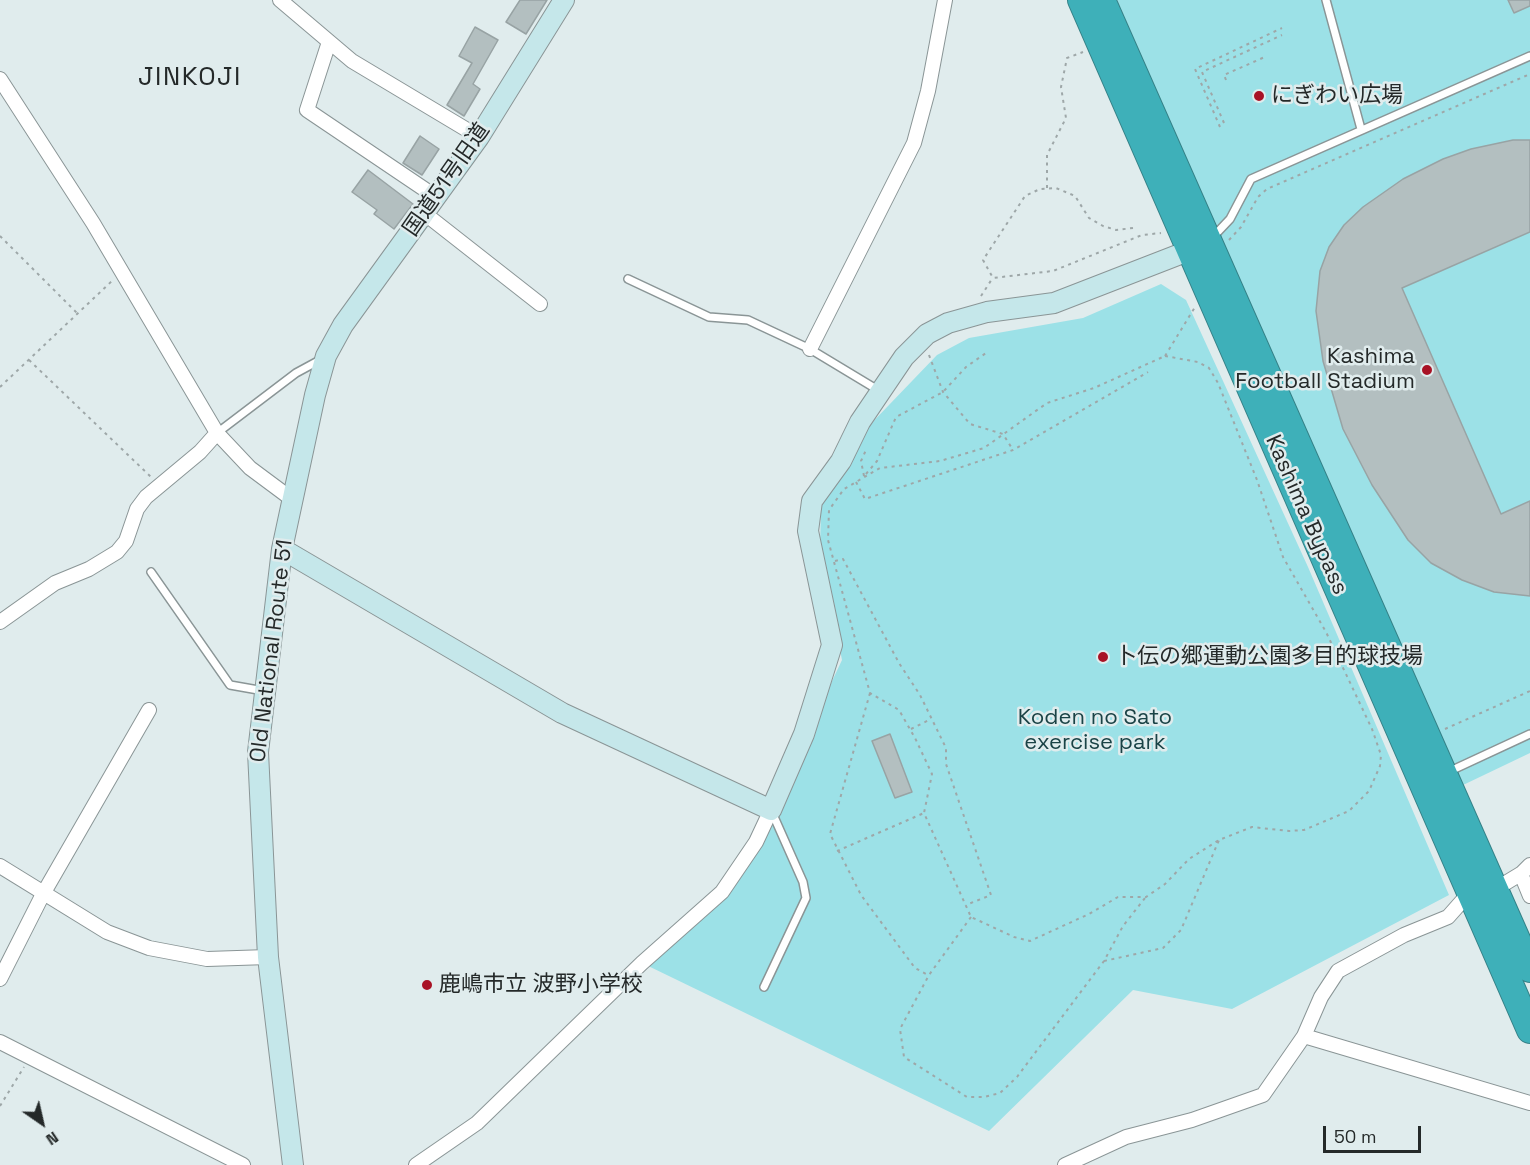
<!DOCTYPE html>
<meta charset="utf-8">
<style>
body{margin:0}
#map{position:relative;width:1530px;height:1165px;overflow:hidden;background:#e0eced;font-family:"Space Grotesk",sans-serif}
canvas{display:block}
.north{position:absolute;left:12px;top:1093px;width:60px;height:60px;-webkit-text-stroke:4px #e0eced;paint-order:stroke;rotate:146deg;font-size:16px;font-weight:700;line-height:24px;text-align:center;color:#242929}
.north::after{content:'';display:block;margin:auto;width:21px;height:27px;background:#242929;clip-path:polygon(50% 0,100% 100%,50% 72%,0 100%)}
.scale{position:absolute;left:1323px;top:1126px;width:98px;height:27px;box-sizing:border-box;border:3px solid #242929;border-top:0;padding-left:8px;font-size:18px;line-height:21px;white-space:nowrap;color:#242929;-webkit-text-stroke:4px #e0eced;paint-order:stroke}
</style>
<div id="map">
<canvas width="1530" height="1165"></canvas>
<div class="north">N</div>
<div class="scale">50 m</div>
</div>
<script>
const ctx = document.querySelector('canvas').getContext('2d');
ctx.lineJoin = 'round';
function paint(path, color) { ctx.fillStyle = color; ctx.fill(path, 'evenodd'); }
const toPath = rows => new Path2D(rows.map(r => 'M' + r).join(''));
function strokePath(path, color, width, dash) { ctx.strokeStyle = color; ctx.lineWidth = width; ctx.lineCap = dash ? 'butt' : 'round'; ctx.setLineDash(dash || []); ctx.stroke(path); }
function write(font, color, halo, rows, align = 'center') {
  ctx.font = font + ' "Space Grotesk","Noto Sans JP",sans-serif'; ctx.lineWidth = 5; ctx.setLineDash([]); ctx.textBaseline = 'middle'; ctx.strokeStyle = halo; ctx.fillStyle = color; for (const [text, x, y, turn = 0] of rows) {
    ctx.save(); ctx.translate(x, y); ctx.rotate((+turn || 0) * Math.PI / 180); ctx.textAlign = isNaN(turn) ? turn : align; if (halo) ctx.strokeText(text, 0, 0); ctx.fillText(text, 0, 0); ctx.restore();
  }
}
const green = toPath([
 [1117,0,1530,0,1530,753,1461,786,1207,209],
 [1161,284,1186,300,1308,567,1449,895,1232,1009,1133,990,989,1131,642,963,722,892,756,842,842,660,820,550,821,507,864,431,937,355,969,338,1083,318]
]);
const building = toPath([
 [520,0,547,0,526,34,506,22,520,0],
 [1508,0,1530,0,1530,6,1514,13,1508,0],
 [475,27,498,40,473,84,480,89,464,116,447,105,472,63,459,56,475,27],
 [420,136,439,149,422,175,403,163,420,136],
 [1513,140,1530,140,1530,232,1402,288,1501,514,1530,501,1530,596,1494,592,1462,580,1431,563,1408,540,1372,485,1343,429,1323,361,1316,311,1320,271,1329,247,1344,225,1363,207,1403,179,1443,159,1471,149,1513,140],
 [368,170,413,204,394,229,374,214,377,210,352,192,368,170],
 [890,734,912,792,895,798,872,741,890,734]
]);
const path = toPath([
 [1226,80,1224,75,1267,56],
 [1224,123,1202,72,1282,35],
 [1220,127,1195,69,1282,28],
 [1047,188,1047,155,1066,118,1061,87,1067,58,1083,52],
 [1133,228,1116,230,1103,226,1089,218,1075,196,1056,188,1040,189,1025,196,983,260,993,278,1053,271,1142,235,1161,233],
 [0,236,78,314],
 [1229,240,1241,227,1258,197,1267,189,1530,74],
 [981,296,992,279],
 [929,355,943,392,970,424,1003,434,1013,450],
 [1165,356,1198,362,1209,368,1218,383,1257,480,1283,557,1326,632,1372,729,1381,755,1380,766,1369,791,1349,811,1304,830,1289,831,1252,827,1219,840,1189,859,1165,884,1146,897,1118,897,1089,914,1030,941,1014,937,971,917,924,813,932,774,915,738,899,710,870,693,828,540,829,510,844,489,880,468,940,461,984,448,1047,403,1094,388,1165,356],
 [1165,356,1195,307],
 [29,360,151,477],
 [0,387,113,280],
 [866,474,877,461,896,417,943,392,966,367,986,353],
 [864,476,861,461,866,450],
 [856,482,865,499,1013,450,1148,372],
 [835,561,843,559,899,663,920,695,946,748,946,764,991,895,966,905],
 [870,693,830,834,861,895,915,968,928,975],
 [911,729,931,719],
 [1445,729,1530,691],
 [837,851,924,813],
 [971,917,929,975,900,1029,904,1057,967,1097,984,1097,1000,1093,1017,1077,1104,961,1123,926,1145,898],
 [1104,961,1163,948,1181,930,1219,840],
 [0,1106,24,1067]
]);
const lane = toPath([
 [1326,0,1361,129],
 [1212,238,1230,219,1251,179,1530,56],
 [628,279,709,317,748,320,810,349,878,390],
 [217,433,296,373,320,360],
 [151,572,230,685,264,691],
 [1448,772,1530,734],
 [764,987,806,898,803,882,771,810]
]);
const street = toPath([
 [280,0,352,61,479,137],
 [329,42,307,110,436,197],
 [0,79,93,223,217,433,250,468,293,500],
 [424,213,540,304],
 [810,349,914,143,928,91,945,0],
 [0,622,55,583,89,569,117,552,126,541,137,509,146,497,200,452,217,433],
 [0,866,107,932,149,948,207,959,268,957],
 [1521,874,1530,896],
 [1494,890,1522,873,1530,865],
 [0,979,43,894,149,710],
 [1304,1036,1530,1103],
 [0,1042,243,1165],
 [416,1165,477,1123,642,963,722,892,756,842,771,810],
 [1065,1165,1126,1137,1192,1120,1263,1095,1304,1036,1321,997,1338,971,1404,935,1448,917,1471,891]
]);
const secondary = toPath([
 [282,549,562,713,771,810,804,734,832,645,808,531,812,501,841,461,860,422,904,357,927,334,948,323,987,312,1054,303,1201,246],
 [293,1165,268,957,258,752,282,549,315,395,326,356,343,325,479,137,564,0]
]);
const highway = toPath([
 [1081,0,1530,1030],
 [1102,0,1530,969]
]);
const markers = [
 [1259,96,6,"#a81225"],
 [1427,370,6,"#a81225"],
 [1103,657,6,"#a81225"],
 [427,985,6,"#a81225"]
];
const poiNames = [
 ["にぎわい広場",1271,96],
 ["Kashima",1415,357,"right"],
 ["Football Stadium",1415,382,"right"],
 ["卜伝の郷運動公園多目的球技場",1115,657],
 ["鹿嶋市立 波野小学校",439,985]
];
const streetNames = [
 ["国道51号旧道",447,180,-55],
 ["Kashima Bypass",1306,515,66],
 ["Old National Route 51",272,651,-83]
];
const parkNames = [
 ["Koden no Sato",1095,718],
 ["exercise park",1095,743]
];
const quarterNames = [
 ["JINKOJI",190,78]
];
paint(green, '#9ce1e7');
paint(building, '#b3bfc0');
strokePath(building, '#98a3a4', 1.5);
strokePath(lane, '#8a9596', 10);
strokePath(street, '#8a9596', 16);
strokePath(secondary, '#8a9596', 22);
strokePath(highway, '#358187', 28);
strokePath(path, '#9ea7a8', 2, [3, 4.5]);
strokePath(lane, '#fff', 7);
strokePath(street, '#fff', 14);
strokePath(secondary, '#c5e7ea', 20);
strokePath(highway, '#3eb0b9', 26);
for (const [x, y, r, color] of markers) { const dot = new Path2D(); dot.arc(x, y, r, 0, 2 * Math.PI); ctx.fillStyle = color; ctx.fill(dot); strokePath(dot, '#e0eced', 2); }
write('22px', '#242929', '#e0eced', poiNames, 'left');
write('22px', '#242929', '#e0eced', streetNames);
write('22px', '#1a4346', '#e0eced', parkNames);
ctx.letterSpacing = '1.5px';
write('26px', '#242929', '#e0eced', quarterNames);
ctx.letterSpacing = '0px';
</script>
